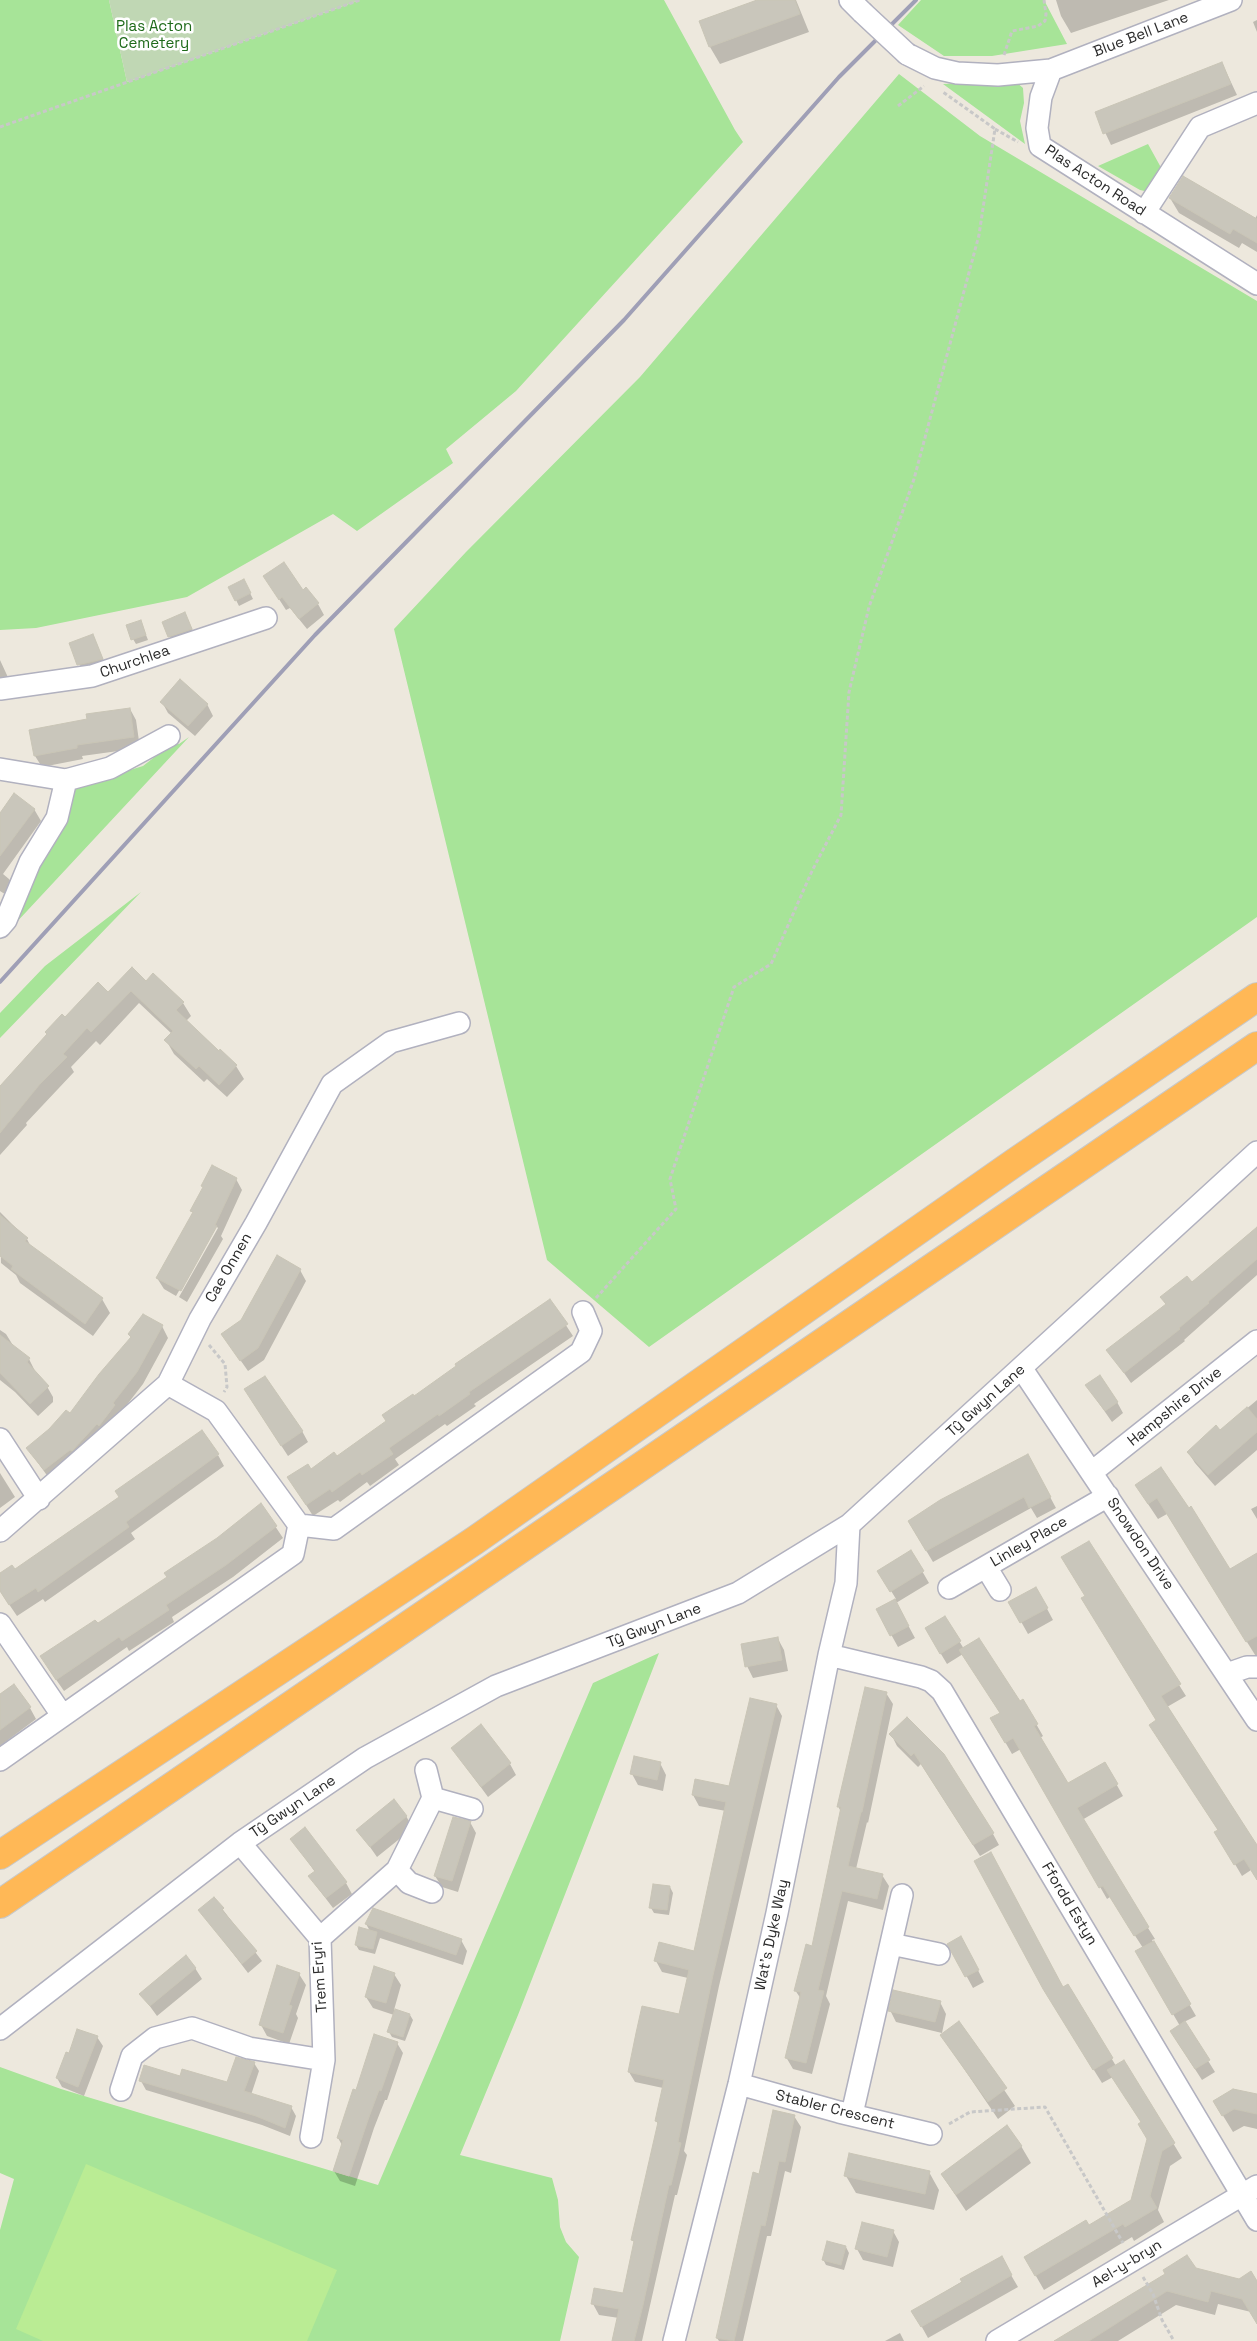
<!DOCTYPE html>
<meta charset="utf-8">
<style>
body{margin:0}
canvas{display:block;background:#ede8dd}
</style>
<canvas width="1257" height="2341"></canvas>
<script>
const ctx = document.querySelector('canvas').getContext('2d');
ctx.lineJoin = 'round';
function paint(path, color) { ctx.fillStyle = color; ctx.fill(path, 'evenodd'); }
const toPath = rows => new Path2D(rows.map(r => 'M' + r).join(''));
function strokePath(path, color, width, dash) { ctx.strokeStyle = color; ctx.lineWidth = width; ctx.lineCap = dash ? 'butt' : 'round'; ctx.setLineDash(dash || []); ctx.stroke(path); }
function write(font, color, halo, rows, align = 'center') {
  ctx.font = font + ' "Space Grotesk",sans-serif'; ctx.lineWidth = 5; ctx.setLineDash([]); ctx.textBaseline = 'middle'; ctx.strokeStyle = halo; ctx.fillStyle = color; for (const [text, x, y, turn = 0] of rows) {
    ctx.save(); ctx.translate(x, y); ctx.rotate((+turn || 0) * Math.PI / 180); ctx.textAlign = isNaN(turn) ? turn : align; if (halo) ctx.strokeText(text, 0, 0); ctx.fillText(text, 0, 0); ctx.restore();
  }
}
const green = toPath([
 [0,0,109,0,127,82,360,0,664,0,735,130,743,142,516,391,446,449,453,463,357,531,333,514,187,597,36,628,0,630],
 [921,0,1044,0,1067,44,992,56,944,56,898,25],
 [899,74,980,136,1257,301,1257,917,649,1347,547,1260,394,629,466,552,640,377],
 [1015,81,1023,88,1024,103,1020,121,1025,144,943,84],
 [1148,144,1164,173,1149,192,1140,190,1098,166],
 [189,737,0,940,13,918,75,787,143,766,170,745,179,744],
 [141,892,0,1038,0,1013,45,966],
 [659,1653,518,2015,460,2155,552,2178,558,2200,560,2227,566,2242,579,2257,560,2341,0,2341,0,2230,14,2179,0,2173,0,2067,61,2089,378,2185,593,1683]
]);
const cemetery = toPath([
 [109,0,360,0,127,82]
]);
const pitch = toPath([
 [86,2164,337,2270,307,2341,43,2341,16,2329]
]);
const shadow = toPath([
 [761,0,796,0,809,32,720,64,710,47,701,22],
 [1056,0,1169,0,1071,33,1061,16],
 [1257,20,1257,32,1253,22],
 [1222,63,1237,95,1111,145,1096,113],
 [1170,198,1255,219,1257,215,1257,252,1242,243,1239,248,1179,213],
 [264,576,302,592,318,604,324,615,307,629,290,608,286,610],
 [246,585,253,599,239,606,236,600],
 [185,614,198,641,176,648,163,623],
 [141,622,148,640,136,644,133,639],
 [93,635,108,671,85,676,70,643],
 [0,660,12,686,0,691],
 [162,702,207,704,213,716,195,736,168,713],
 [130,709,136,720,140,748,82,756,83,759,42,767,35,756,30,731,88,720],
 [34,809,41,821,3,874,9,879,16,890,11,898,0,891,0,816],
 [146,982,183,1003,191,1016,186,1021,236,1066,244,1079,227,1097,207,1079,204,1082,174,1054,166,1040,172,1034,139,1003,100,1045,96,1041,71,1067,74,1072,26,1123,27,1125,0,1155,0,1091,65,1019,108,994],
 [236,1179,242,1190,221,1236,223,1239,187,1302,179,1297,218,1228,216,1226,176,1296,164,1289,157,1278,193,1213,192,1211],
 [0,1212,27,1239,31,1247,102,1299,110,1313,93,1336,20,1283,16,1275,1,1263],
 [1257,1228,1257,1275,1184,1340,1185,1341,1131,1383,1108,1350,1166,1305,1162,1298,1192,1284],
 [300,1270,306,1281,264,1360,248,1371,222,1334,242,1320],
 [550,1301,573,1336,474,1404,476,1406,447,1426,445,1424,395,1459,399,1465,370,1486,367,1482,340,1502,338,1500,313,1516,296,1489,310,1470,336,1458,387,1422,414,1397],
 [162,1326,168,1338,143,1384,119,1415,51,1481,28,1449,70,1415,132,1338],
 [0,1330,6,1334,14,1347,29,1359,36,1373,45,1383,53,1397,53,1402,38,1416,15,1392,0,1380],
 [1087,1386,1117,1402,1123,1413,1112,1422],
 [1257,1400,1257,1450,1215,1486,1195,1463,1188,1452,1220,1431],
 [252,1401,302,1431,308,1442,288,1456],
 [218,1455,224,1466,131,1533,135,1539,45,1602,43,1599,17,1616,0,1591,0,1575,14,1570],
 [1034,1467,1056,1508,1037,1518,1031,1508,933,1562,909,1522],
 [1161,1469,1229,1571,1257,1555,1257,1658,1167,1514,1158,1519,1146,1501],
 [0,1473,15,1497,0,1508],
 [261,1505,283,1538,233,1577,172,1617,174,1622,129,1651,127,1647,64,1691,48,1668,97,1625,168,1578],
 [1257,1506,1257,1519,1251,1509],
 [1089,1542,1186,1696,1167,1707,1257,1847,1257,1879,1251,1870,1242,1876,1216,1832,1219,1831,1185,1779,1157,1721,1086,1597],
 [911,1552,929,1583,896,1603,915,1638,898,1647,877,1609,896,1599,879,1571],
 [1036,1588,1053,1620,1028,1634,1010,1602],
 [945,1618,964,1649,1020,1703,1023,1701,1043,1736,1040,1738,1068,1785,1105,1764,1123,1796,1082,1820,1148,1928,1155,1939,1152,1940,1196,2016,1184,2022,1215,2072,1202,2080,1178,2043,1180,2026,1137,1952,1143,1948,1110,1897,1107,1899,1021,1749,1012,1754,992,1719,1001,1713,963,1654,947,1664,926,1629],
 [778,1639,784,1650,788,1671,753,1678,747,1666],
 [886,1693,893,1704,868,1823,867,1822,856,1869,882,1875,889,1886,883,1910,848,1901,826,1996,830,2004,812,2074,793,2069,786,2057,801,1999,795,1990,813,1947,841,1812,838,1806],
 [0,1696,30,1708,36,1719,0,1746],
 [776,1705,782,1716,719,1986,684,2151,687,2155,677,2195,675,2195,642,2341,614,2341,619,2318,599,2315,593,2304,624,2294,635,2244,633,2240,659,2125,656,2121,663,2088,635,2082,629,2072,680,2015,688,1978,662,1972,656,1961,695,1952,726,1811,699,1806,693,1795,730,1788],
 [907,1718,993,1834,999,1845,980,1856,921,1764,918,1767,897,1746,891,1734],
 [453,1749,510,1764,516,1775,488,1797],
 [660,1763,666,1775,663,1791,638,1785,632,1774],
 [406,1816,413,1828,377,1857,358,1830],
 [470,1822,476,1833,458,1892,442,1887,435,1876],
 [292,1839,346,1883,352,1894,333,1908,317,1887,310,1876,315,1872],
 [670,1887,673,1893,669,1915,654,1913,651,1908],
 [214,1898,262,1961,248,1973,200,1910],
 [366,1924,461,1940,467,1951,463,1965,380,1938,375,1954,359,1950,356,1945,370,1931],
 [949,1944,967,1949,984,1982,973,1988],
 [195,1968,202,1979,157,2016,141,1994],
 [299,1974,306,1985,296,2014,298,2018,289,2044,267,2036,261,2025],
 [394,1974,401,1985,394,2010,410,2015,413,2020,405,2041,392,2037,389,2032,394,2015,373,2008,366,1997],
 [1068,1985,1116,2066,1124,2061,1182,2158,1170,2166,1158,2210,1164,2222,1134,2241,1132,2237,1044,2290,1025,2257,1089,2227,1132,2200,1148,2139,1142,2123,1113,2077,1102,2083,1052,2003,1062,1989],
 [940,2002,946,2014,942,2033,896,2022,890,2010],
 [959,2023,1015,2106,998,2119,941,2035],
 [97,2037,103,2046,84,2096,62,2087,57,2078,70,2055],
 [397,2043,403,2053,387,2100,385,2100,374,2128,355,2186,340,2181,334,2171,342,2145,338,2138,357,2092],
 [254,2063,259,2071,251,2095,291,2107,296,2116,290,2136,262,2125,146,2090,141,2081,181,2077,227,2084],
 [1257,2096,1257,2129,1244,2126,1233,2132,1214,2101],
 [794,2116,801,2127,791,2173,785,2171,771,2236,767,2236,743,2341,719,2341,717,2338,760,2175],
 [1021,2146,1031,2163,966,2211,942,2175],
 [929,2172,939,2190,934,2210,856,2193,846,2176],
 [893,2231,899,2242,893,2267,863,2260,857,2249],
 [846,2247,849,2253,844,2270,826,2265,823,2259],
 [1001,2258,1018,2287,928,2338,913,2311],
 [1195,2269,1257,2283,1257,2323,1251,2312,1218,2304,1215,2315,1176,2305,1118,2341,1060,2341,1167,2274],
 [900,2333,904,2341,885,2341]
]);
const building = toPath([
 [757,0,795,0,800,14,709,47,699,21,757,0],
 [1222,62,1231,84,1103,134,1095,112,1222,62],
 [1183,176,1257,219,1257,243,1233,229,1230,234,1169,198,1183,176],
 [284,562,303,590,306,587,319,603,299,619,282,597,279,600,263,576,284,562],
 [244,579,251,593,235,601,228,587,244,579],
 [185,612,192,629,168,637,162,622,185,612],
 [141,620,146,635,131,640,126,625,141,620],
 [93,634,103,659,77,665,69,643,93,634],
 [180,679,208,704,188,726,160,702,180,679],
 [130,708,134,737,77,745,77,748,34,756,29,730,87,719,86,714,130,708],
 [14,793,35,809,0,856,0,813,14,793],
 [132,967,146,981,153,973,184,1002,176,1010,219,1051,220,1049,237,1065,219,1085,199,1066,196,1069,164,1040,173,1031,131,991,91,1032,87,1028,63,1054,67,1057,40,1084,0,1133,0,1086,47,1034,45,1032,62,1014,65,1017,98,982,108,992,132,967],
 [212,1165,237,1178,215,1225,217,1226,181,1291,156,1278,193,1212,190,1211,203,1187,201,1186,212,1165],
 [0,1215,28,1238,25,1241,103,1298,85,1324,11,1269,13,1266,0,1256,0,1215],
 [1257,1227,1257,1259,1208,1302,1209,1303,1179,1328,1180,1329,1124,1373,1106,1350,1166,1304,1160,1297,1187,1276,1192,1282,1257,1227],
 [277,1255,301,1269,258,1348,240,1361,221,1334,241,1320,277,1255],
 [550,1299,568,1324,469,1392,470,1394,439,1416,438,1414,389,1448,393,1454,362,1475,360,1472,332,1492,330,1489,306,1505,287,1477,308,1464,311,1469,334,1452,337,1456,386,1421,382,1415,413,1394,414,1396,456,1366,455,1364,550,1299],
 [143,1314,163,1325,137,1372,113,1403,115,1405,99,1426,97,1424,72,1451,70,1450,44,1470,26,1448,49,1429,66,1410,70,1413,99,1374,131,1337,128,1334,143,1314],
 [0,1335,30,1358,27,1362,49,1386,30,1404,0,1373,0,1335],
 [1100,1375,1118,1402,1105,1411,1085,1385,1100,1375],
 [265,1376,303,1431,281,1446,244,1389,265,1376],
 [1247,1407,1257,1419,1257,1432,1208,1475,1187,1452,1216,1425,1220,1430,1247,1407],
 [202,1430,219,1454,126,1522,129,1527,38,1592,36,1588,9,1605,0,1591,0,1573,12,1565,15,1569,119,1497,115,1491,202,1430],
 [1028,1454,1051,1497,1029,1508,1024,1497,926,1551,908,1521,940,1500,1028,1454],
 [1161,1467,1189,1508,1191,1506,1230,1569,1257,1553,1257,1636,1246,1642,1157,1498,1148,1504,1135,1485,1161,1467],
 [261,1503,277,1526,226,1565,166,1605,169,1610,122,1641,119,1637,56,1680,40,1656,95,1620,98,1623,167,1577,164,1573,217,1538,261,1503],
 [1089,1541,1181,1684,1161,1696,1257,1845,1257,1880,1244,1859,1234,1865,1214,1832,1218,1830,1149,1725,1156,1720,1081,1598,1085,1596,1061,1557,1089,1541],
 [911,1550,924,1571,890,1592,877,1571,911,1550],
 [1036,1587,1048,1608,1020,1623,1008,1602,1036,1587],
 [895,1599,909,1626,890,1636,876,1609,895,1599],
 [945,1616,961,1641,940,1654,925,1628,945,1616],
 [778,1637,782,1660,745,1667,741,1644,778,1637],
 [979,1638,1020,1701,1023,1699,1038,1724,1034,1726,1068,1783,1105,1762,1118,1784,1077,1808,1149,1927,1134,1936,1103,1886,1099,1888,1013,1738,1005,1743,990,1718,1000,1713,959,1650,979,1638],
 [14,1684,31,1707,0,1730,0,1694,14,1684],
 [865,1687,887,1692,862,1812,861,1812,848,1866,883,1874,877,1899,842,1891,818,1990,824,1991,806,2063,785,2058,801,1992,794,1991,806,1944,812,1946,841,1807,837,1807,865,1687],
 [750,1698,777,1704,713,1975,678,2142,681,2143,671,2185,669,2185,643,2305,634,2341,612,2341,619,2309,591,2304,594,2288,623,2293,634,2241,631,2240,658,2122,655,2121,664,2080,628,2072,636,2033,642,2006,679,2014,689,1970,654,1961,659,1942,694,1951,726,1802,692,1795,695,1779,729,1786,750,1698],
 [907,1717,944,1754,994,1833,973,1845,914,1753,911,1756,889,1734,907,1717],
 [481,1724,511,1763,481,1787,451,1748,481,1724],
 [634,1756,661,1762,657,1780,630,1774,634,1756],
 [394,1799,407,1816,370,1847,356,1830,394,1799],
 [453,1817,471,1821,452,1881,434,1876,453,1817],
 [305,1827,347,1882,326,1898,308,1876,315,1871,290,1839,305,1827],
 [991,1852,1063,1987,1068,1984,1113,2058,1093,2070,1043,1989,974,1861,991,1852],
 [653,1884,670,1886,667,1910,649,1908,653,1884],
 [214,1897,224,1908,222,1910,257,1951,242,1964,198,1910,214,1897],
 [373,1908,462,1939,456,1955,365,1924,373,1908],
 [359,1927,377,1932,373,1949,355,1945,359,1927],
 [961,1936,979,1970,965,1977,947,1944,961,1936],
 [1154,1941,1191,2004,1172,2015,1135,1951,1154,1941],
 [186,1955,196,1968,150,2006,139,1994,186,1955],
 [277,1965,300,1973,289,2005,292,2006,283,2033,259,2025,277,1965],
 [374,1966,395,1973,386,2003,365,1997,374,1966],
 [893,1990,941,2001,935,2022,888,2011,893,1990],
 [395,2009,410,2014,403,2037,387,2032,395,2009],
 [959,2021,1007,2088,988,2102,940,2035,959,2021],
 [1185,2021,1210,2060,1195,2069,1170,2031,1185,2021],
 [77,2029,98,2036,78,2087,56,2078,66,2052,69,2053,77,2029],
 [374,2034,398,2042,381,2091,379,2090,369,2117,349,2176,333,2171,343,2140,337,2138,353,2089,356,2090,374,2034],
 [236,2057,255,2062,244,2091,292,2106,285,2128,256,2116,139,2081,144,2065,180,2076,182,2069,227,2082,236,2057],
 [1124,2060,1175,2143,1162,2151,1150,2196,1157,2208,1125,2227,1123,2224,1035,2276,1024,2257,1086,2220,1089,2225,1131,2200,1147,2139,1138,2124,1141,2122,1107,2070,1124,2060],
 [1233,2089,1257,2094,1257,2114,1234,2109,1222,2116,1213,2101,1233,2089],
 [773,2110,795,2115,785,2162,779,2161,765,2226,761,2225,734,2341,716,2338,753,2172,759,2174,773,2110],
 [1007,2125,1022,2146,956,2195,941,2174,1007,2125],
 [849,2153,930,2171,925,2194,844,2176,849,2153],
 [862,2222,894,2230,887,2257,855,2249,862,2222],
 [827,2241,846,2246,841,2265,822,2260,827,2241],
 [1187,2255,1196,2268,1239,2279,1251,2271,1257,2281,1257,2324,1242,2299,1211,2291,1208,2302,1167,2291,1089,2341,1054,2341,1165,2274,1163,2270,1187,2255],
 [1002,2256,1012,2275,921,2327,911,2311,962,2282,960,2279,1002,2256]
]);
const path = toPath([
 [1004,55,1012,31,1038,26,1045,21,1046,14,1044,0],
 [898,106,924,86],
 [0,127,360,0],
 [995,129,1018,142],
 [596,1298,676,1209,670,1179,734,987,771,964,812,871,841,815,849,692,869,607,914,479,979,235,995,129,943,92],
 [209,1345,225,1364,227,1387,224,1392],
 [949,2124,970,2112,1045,2107,1123,2243],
 [1143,2277,1153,2294,1162,2320,1174,2341]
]);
const minor = toPath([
 [850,0,862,12],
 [907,54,935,68,957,73,998,75,1051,70,1231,0],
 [1051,70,1041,97,1037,128,1040,146,1257,284],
 [1144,213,1200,127,1257,103],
 [0,689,92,676,266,618],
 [0,769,66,780],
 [0,927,6,920,30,862,57,818,66,780,110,768,169,736],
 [1022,1369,1257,1720],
 [0,1439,39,1499],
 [1092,1472,1257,1341],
 [299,1525,334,1529,581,1352,591,1331,583,1312],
 [0,1531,168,1384,200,1319,256,1223,332,1084,391,1042,459,1023],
 [986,1567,1000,1590],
 [949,1588,1108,1496],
 [0,1624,62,1715],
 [829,1655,921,1677,931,1681,942,1691,1257,2220],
 [1227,1674,1247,1667,1257,1667],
 [0,1760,293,1554,299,1525,216,1411,168,1384],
 [433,1798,472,1809],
 [240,1843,320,1938,324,2060,311,2137],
 [397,1870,409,1883,432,1892],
 [320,1938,397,1870,433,1798,426,1770],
 [891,1944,939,1954],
 [0,2029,240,1843,365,1758,496,1686,738,1593,849,1525,1257,1152],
 [739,2084,839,2112,931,2134],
 [121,2090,132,2056,155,2038,192,2028,249,2048,324,2060],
 [852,2114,902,1895],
 [674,2341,739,2084,777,1913,829,1655,846,1583,849,1525],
 [997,2341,1257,2186]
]);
const highway = toPath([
 [0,1855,474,1541,1014,1163,1257,997],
 [0,1904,1257,1046]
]);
const rail = toPath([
 [0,982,315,635,624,320,839,77,916,0]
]);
const minorBridge = toPath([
 [862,12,907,54]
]);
const parkNames = [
 ["Plas Acton",154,27],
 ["Cemetery",154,44]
];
const streetNames = [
 ["Blue Bell Lane",1141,35,-21],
 ["Plas Acton Road",1095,181,33],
 ["Churchlea",135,662,-19],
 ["Cae Onnen",229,1268,-60],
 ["Tŷ Gwyn Lane",986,1401,-42],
 ["Hampshire Drive",1175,1407,-39],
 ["Linley Place",1029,1542,-30],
 ["Snowdon Drive",1140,1544,56],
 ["Tŷ Gwyn Lane",654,1626,-21],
 ["Tŷ Gwyn Lane",293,1807,-34],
 ["Ffordd Estyn",1069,1904,59],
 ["Wat's Dyke Way",772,1935,-78],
 ["Trem Eryri",320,1977,-94],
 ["Stabler Crescent",835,2110,14],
 ["Ael-y-bryn",1127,2264,-31]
];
paint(green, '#a7e498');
paint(cemetery, '#c0d7b4');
paint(pitch, '#baec94');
paint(shadow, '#0003');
paint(building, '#c9c6bb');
strokePath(building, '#c9c5b6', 1);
strokePath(minor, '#b1b1bf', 24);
strokePath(highway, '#c8c8c8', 30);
strokePath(path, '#c8c8c8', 3, [4, 2.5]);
strokePath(minor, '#fff', 21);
strokePath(highway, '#ffb856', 28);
strokePath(rail, '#9f9fb6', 4);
strokePath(minorBridge, '#b1b1bf', 24, []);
strokePath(minorBridge, '#fff', 21);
write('15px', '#1e6a19', '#fff', parkNames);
write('15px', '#2b2b2b', '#fff', streetNames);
</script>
